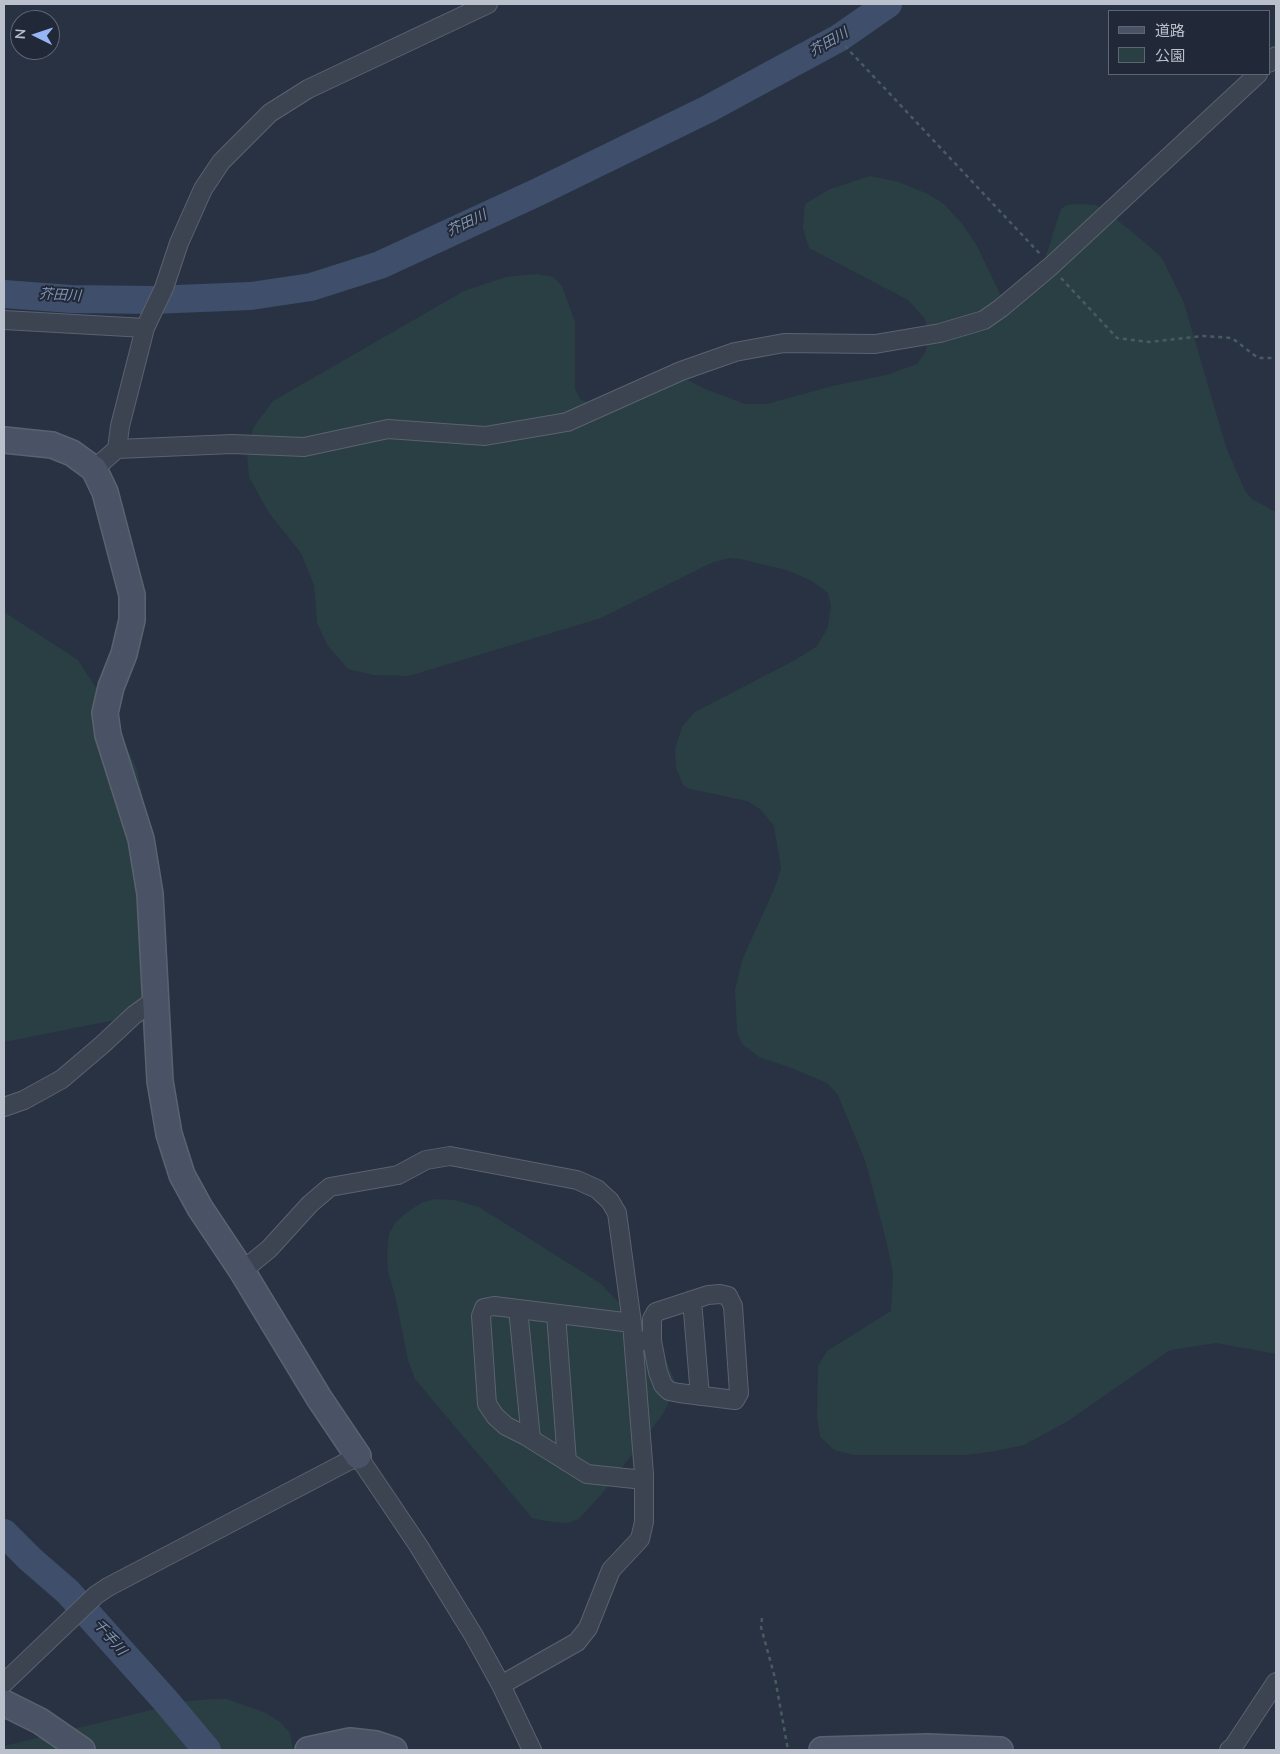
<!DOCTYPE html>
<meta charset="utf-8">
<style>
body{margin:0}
#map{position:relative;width:1280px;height:1754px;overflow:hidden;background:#283242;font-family:"Nunito Sans","Noto Sans JP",sans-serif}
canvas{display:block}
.frame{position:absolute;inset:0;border:5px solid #bac0cc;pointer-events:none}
.legend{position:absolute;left:1108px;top:10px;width:162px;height:65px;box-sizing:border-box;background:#212938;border:1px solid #5e6573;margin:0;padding:6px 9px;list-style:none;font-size:15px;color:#bac0cc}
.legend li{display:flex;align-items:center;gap:10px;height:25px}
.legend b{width:25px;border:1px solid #5e6573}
.north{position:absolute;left:10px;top:10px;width:50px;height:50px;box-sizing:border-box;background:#212938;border:1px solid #5e6573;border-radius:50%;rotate:274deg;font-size:14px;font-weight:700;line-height:20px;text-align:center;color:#bac0cc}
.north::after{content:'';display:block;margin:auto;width:18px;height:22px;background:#95b5f5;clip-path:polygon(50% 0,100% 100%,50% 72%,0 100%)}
</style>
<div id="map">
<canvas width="1280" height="1754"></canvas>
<div class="frame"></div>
<ul class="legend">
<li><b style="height:6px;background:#4a5365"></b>道路</li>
<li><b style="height:14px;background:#2a3f43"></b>公園</li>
</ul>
<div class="north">N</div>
</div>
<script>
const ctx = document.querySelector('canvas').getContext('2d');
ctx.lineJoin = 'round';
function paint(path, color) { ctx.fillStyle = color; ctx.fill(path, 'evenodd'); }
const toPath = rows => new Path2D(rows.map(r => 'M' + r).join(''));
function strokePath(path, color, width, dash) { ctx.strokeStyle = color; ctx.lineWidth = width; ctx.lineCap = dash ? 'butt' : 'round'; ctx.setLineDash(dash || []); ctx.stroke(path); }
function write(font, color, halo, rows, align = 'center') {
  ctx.font = font + ' "Nunito Sans","Noto Sans JP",sans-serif'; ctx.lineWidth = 4; ctx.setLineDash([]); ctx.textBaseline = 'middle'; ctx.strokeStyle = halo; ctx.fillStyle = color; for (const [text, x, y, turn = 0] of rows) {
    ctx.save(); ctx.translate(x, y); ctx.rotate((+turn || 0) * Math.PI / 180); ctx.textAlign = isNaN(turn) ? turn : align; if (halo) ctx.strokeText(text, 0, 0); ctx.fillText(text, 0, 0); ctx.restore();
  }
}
const green = toPath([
 [870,176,899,182,928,194,944,204,963,225,977,246,1001,296,1006,302,1014,305,1022,302,1030,294,1041,271,1061,209,1066,205,1079,204,1096,205,1111,215,1143,241,1162,258,1184,303,1226,447,1245,491,1252,499,1276,512,1276,1354,1216,1343,1170,1350,1068,1421,1024,1445,990,1452,965,1455,854,1455,834,1450,820,1437,817,1416,818,1366,827,1351,891,1311,893,1273,887,1244,866,1163,838,1095,827,1083,792,1068,759,1057,742,1044,737,1031,735,989,743,958,775,887,781,868,774,826,761,810,747,801,690,789,683,785,676,768,675,749,682,727,695,712,797,659,817,646,828,627,831,606,828,593,812,581,787,570,740,559,729,558,711,563,601,618,409,676,373,675,348,669,328,646,317,623,314,585,301,553,269,513,249,477,247,454,253,428,273,401,464,291,506,277,536,274,553,277,562,286,575,322,575,389,580,399,593,405,612,398,635,381,659,373,682,377,705,389,745,404,766,404,833,386,886,375,917,364,926,351,929,333,925,319,908,300,809,248,803,228,805,204,830,189],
 [4,612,78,660,112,713,137,770,153,844,148,991,120,1019,4,1042],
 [435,1199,455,1200,479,1207,600,1283,644,1328,665,1358,675,1381,672,1396,663,1414,601,1495,579,1519,567,1523,545,1521,532,1518,415,1379,408,1360,396,1300,388,1271,387,1255,389,1234,395,1223,406,1213,421,1203],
 [211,1699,227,1699,266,1713,280,1722,290,1733,293,1750,4,1750,4,1746,188,1701]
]);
const river = toPath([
 [4,294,71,299,152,300,251,296,311,287,380,265,538,192,708,109,839,38,888,4],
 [4,1533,30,1559,68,1592,165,1700,207,1750]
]);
const path = toPath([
 [845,46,1041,255],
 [1061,278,1117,338,1149,342,1203,336,1232,338,1258,358,1276,358],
 [762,1618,761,1627,775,1678,788,1750]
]);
const street = toPath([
 [1269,63,1276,56],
 [4,320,145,328],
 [117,449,120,426,145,328,164,288,179,243,203,189,221,162,270,113,308,89,488,4],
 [94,469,117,449,232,444,304,447,388,429,485,436,567,422,681,371,735,352,784,343,875,344,940,333,984,320,1001,308,1051,266,1258,74],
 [4,1107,24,1100,62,1079,103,1044,134,1015,155,1000],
 [242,1271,269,1249,310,1204,330,1187,398,1175,426,1160,450,1156,577,1180,597,1189,610,1201,617,1213,632,1323,644,1474,644,1522,640,1539,611,1570,588,1628,577,1642,501,1685],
 [692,1300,700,1396],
 [518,1309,531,1439],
 [556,1314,567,1462],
 [632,1323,494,1306,484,1308,481,1316,487,1404,495,1416,506,1426,526,1436,587,1474,644,1480],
 [634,1340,652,1341,658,1372,663,1385,669,1391,679,1393,735,1400,739,1393,733,1306,728,1296,720,1294,708,1295,656,1312,652,1319,652,1341],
 [4,1683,96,1595,108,1587,358,1456,418,1545,474,1636,501,1685,532,1750],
 [1229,1750,1233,1747,1276,1682]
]);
const secondary = toPath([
 [4,440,52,445,72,453,94,469,105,492,132,595,132,620,124,654,111,687,105,713,108,735,141,839,150,894,160,1081,169,1134,182,1175,200,1208,242,1271,319,1398,358,1456],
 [4,1703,40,1721,82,1750],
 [308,1750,350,1741,376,1744,394,1750],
 [822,1750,928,1747,1000,1750]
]);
const waterNames = [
 ["芥田川",829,43,-30],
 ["芥田川",467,224,-25],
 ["芥田川",60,296,3],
 ["千手川",109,1638,49]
];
paint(green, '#2a3f43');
strokePath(river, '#3f4e6b', 28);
strokePath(street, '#5b626f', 20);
strokePath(secondary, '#5b626f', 28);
strokePath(path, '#485c60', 2.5, [4, 4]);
strokePath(street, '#3c4452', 18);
strokePath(secondary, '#4a5365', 25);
write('italic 14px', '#8294b2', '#212938', waterNames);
</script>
